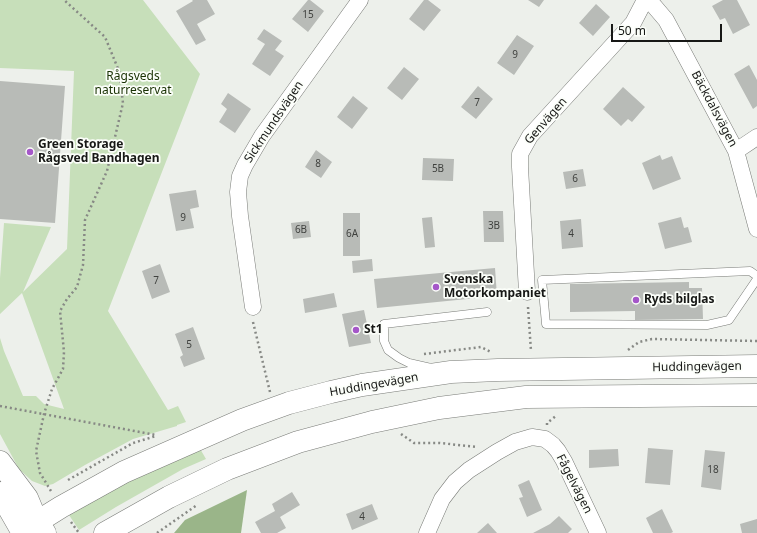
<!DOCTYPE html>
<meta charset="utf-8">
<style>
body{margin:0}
#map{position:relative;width:757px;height:533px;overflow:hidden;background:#edf0eb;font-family:"Noto Sans",sans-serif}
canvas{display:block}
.scale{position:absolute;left:611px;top:24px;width:111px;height:18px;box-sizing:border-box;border:2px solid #171816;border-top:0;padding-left:5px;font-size:12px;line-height:14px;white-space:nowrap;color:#171816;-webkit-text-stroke:3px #fbfef9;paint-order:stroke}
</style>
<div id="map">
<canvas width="757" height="533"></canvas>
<div class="scale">50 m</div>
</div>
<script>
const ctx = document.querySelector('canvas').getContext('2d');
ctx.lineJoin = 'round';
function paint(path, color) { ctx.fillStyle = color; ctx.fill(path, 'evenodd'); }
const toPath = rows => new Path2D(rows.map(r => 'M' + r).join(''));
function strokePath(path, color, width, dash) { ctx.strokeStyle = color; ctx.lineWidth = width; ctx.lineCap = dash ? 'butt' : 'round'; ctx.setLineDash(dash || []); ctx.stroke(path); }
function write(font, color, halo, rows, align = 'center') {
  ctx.font = font + ' "Noto Sans",sans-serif'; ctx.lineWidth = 3.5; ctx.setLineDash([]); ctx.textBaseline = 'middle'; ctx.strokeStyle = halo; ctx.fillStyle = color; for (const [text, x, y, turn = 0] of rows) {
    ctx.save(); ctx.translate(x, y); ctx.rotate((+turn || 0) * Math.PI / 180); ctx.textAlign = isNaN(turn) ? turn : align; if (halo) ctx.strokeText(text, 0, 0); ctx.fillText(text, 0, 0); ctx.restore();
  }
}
const green = toPath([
 [0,0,143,0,200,74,108,311,168,410,178,406,186,422,177,425,177,426,133,439,85,465,53,484,45,486,32,481,19,469,0,434,0,338,4,351,23,396,36,396,44,404,64,409,22,293,0,314,0,278,4,223,51,227,23,292,67,249,74,71,0,68],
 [199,447,206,459,183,469,116,507,79,530,69,515,131,479]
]);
const forest = toPath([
 [247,490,241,533,174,533,185,520]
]);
const building = toPath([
 [192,0,207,0,215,14,197,24,206,40,196,45,176,11,193,1],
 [308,0,310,0,324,11,308,32,292,19],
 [424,0,428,0,441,10,424,31,409,19],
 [528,0,544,0,539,7],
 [723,0,737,0,750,25,733,34,725,18,720,20,712,6],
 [596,4,610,17,593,36,579,23],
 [264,29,282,41,275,50,284,56,270,76,252,64,265,44,257,39],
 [517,35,534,46,514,75,497,63],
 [749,65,757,80,757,106,753,109,734,74],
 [404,67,419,79,402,100,387,88],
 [0,81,65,86,55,223,0,219],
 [478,86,493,99,476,119,461,107],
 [623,87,645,107,632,122,628,119,621,126,603,109],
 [228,93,251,109,235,133,219,122,227,109,221,104],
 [353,96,368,108,352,129,337,117],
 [316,150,332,162,321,178,305,167],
 [660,155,662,160,672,156,681,179,653,190,642,163],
 [423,158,454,159,453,181,422,180],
 [583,169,586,186,566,189,563,172],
 [196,190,199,207,190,209,194,228,176,231,169,194],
 [483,211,503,211,504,242,484,242],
 [343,213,360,213,360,256,343,256],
 [432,217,435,247,425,248,422,218],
 [681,217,684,228,688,227,692,242,665,249,658,223],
 [581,219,583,247,562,249,560,221],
 [309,221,311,237,293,239,291,223],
 [372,259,373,271,353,273,352,261],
 [160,264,170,292,152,299,142,271],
 [495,268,497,296,377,308,374,279],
 [689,282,689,288,702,288,703,319,635,320,635,311,570,312,570,284],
 [334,293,337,307,305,313,303,299],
 [364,310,371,343,349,347,342,314],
 [193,327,205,359,184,367,180,357,183,355,175,334],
 [648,448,673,450,670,485,645,483],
 [618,449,619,466,589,468,589,450],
 [705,450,725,452,721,490,701,487],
 [529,480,542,510,527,517,519,498,523,497,518,485],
 [292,492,300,505,280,517,286,528,277,533,261,533,255,522,275,511,272,504],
 [372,504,378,519,352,530,346,514],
 [662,509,673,532,671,533,653,533,646,518],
 [559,516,572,529,568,533,533,533,550,524],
 [757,519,757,533,742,533,740,524],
 [488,523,497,533,477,533]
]);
const path = toPath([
 [528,307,531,351],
 [253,322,270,392],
 [628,350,639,342,652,339,757,341],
 [424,354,481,347,491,352],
 [0,406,156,435],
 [547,425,547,423,556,416],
 [401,434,414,443,440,443,477,447],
 [68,480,133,443,156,436],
 [51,491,40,473,36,451,44,414,52,389,63,369,64,352,60,311,67,299,77,287,83,265,85,220,107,171,123,103,119,71,105,37,64,0],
 [71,522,79,533],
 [157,533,197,505]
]);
const lane = toPath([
 [757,276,750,271,542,280,546,324,707,325,729,320,757,279],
 [431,368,409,363,399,358,388,350,384,341,384,324,487,312]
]);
const street = toPath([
 [649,0,666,20,736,151,757,229],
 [736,151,757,137],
 [527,292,520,167,520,154,530,136,633,23,645,0],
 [253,307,240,216,238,192,240,176,245,165,262,136,360,0],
 [427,533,442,499,455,482,469,470,497,452,515,442,532,437,545,439,553,445,558,451,564,461,598,533]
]);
const secondary = toPath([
 [0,462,27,498,37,522,45,533],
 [0,493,23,533]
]);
const primary = toPath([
 [23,533,37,522,61,507,124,472,242,420,289,403,331,392,362,385,451,372,498,370,757,366],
 [105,533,169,497,227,469,298,442,372,422,439,408,526,397,757,395]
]);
const markers = [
 [30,152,4,"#a557c9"],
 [436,287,4,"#a557c9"],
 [636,300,4,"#a557c9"],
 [356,330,4,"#a557c9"]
];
const numberNames = [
 ["15",308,15],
 ["9",515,55],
 ["7",477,103],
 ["8",318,164],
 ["5B",438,169],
 ["6",575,179],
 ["9",183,218],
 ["3B",494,226],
 ["6B",301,230],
 ["6A",352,234],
 ["4",571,234],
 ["7",156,281],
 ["5",189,345],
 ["18",713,470],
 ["4",362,517]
];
const parkNames = [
 ["Rågsveds",133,77],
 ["naturreservat",133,91]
];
const streetNames = [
 ["Bäckdalsvägen",714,109,62],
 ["Genvägen",546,121,-49],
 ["Sickmundsvägen",274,122,-56],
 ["Huddingevägen",697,367,-1],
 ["Huddingevägen",374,385,-10],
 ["Fågelvägen",574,484,63]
];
const poiNames = [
 ["Green Storage",38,145],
 ["Rågsved Bandhagen",38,159],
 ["Svenska",444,280],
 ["Motorkompaniet",444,294],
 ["Ryds bilglas",644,300],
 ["St1",364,330]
];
paint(green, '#c7dfba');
paint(forest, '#9ab589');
paint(building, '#b8bbb7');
strokePath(lane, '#797b77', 9);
strokePath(street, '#797b77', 17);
strokePath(secondary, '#797b77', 23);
strokePath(primary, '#797b77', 23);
strokePath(path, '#878985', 2.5, [2, 3]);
strokePath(lane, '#fff', 8);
strokePath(street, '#fff', 16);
strokePath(secondary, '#fff', 22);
strokePath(primary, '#fff', 22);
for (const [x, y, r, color] of markers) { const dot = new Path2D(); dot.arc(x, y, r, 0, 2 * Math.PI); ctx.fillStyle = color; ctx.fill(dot); strokePath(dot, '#fbfef9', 1.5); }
write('10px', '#3f413e', null, numberNames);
write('12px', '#183102', '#fbfef9', parkNames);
write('12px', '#171816', '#fbfef9', streetNames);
write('bold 12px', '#171816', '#fbfef9', poiNames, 'left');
</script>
